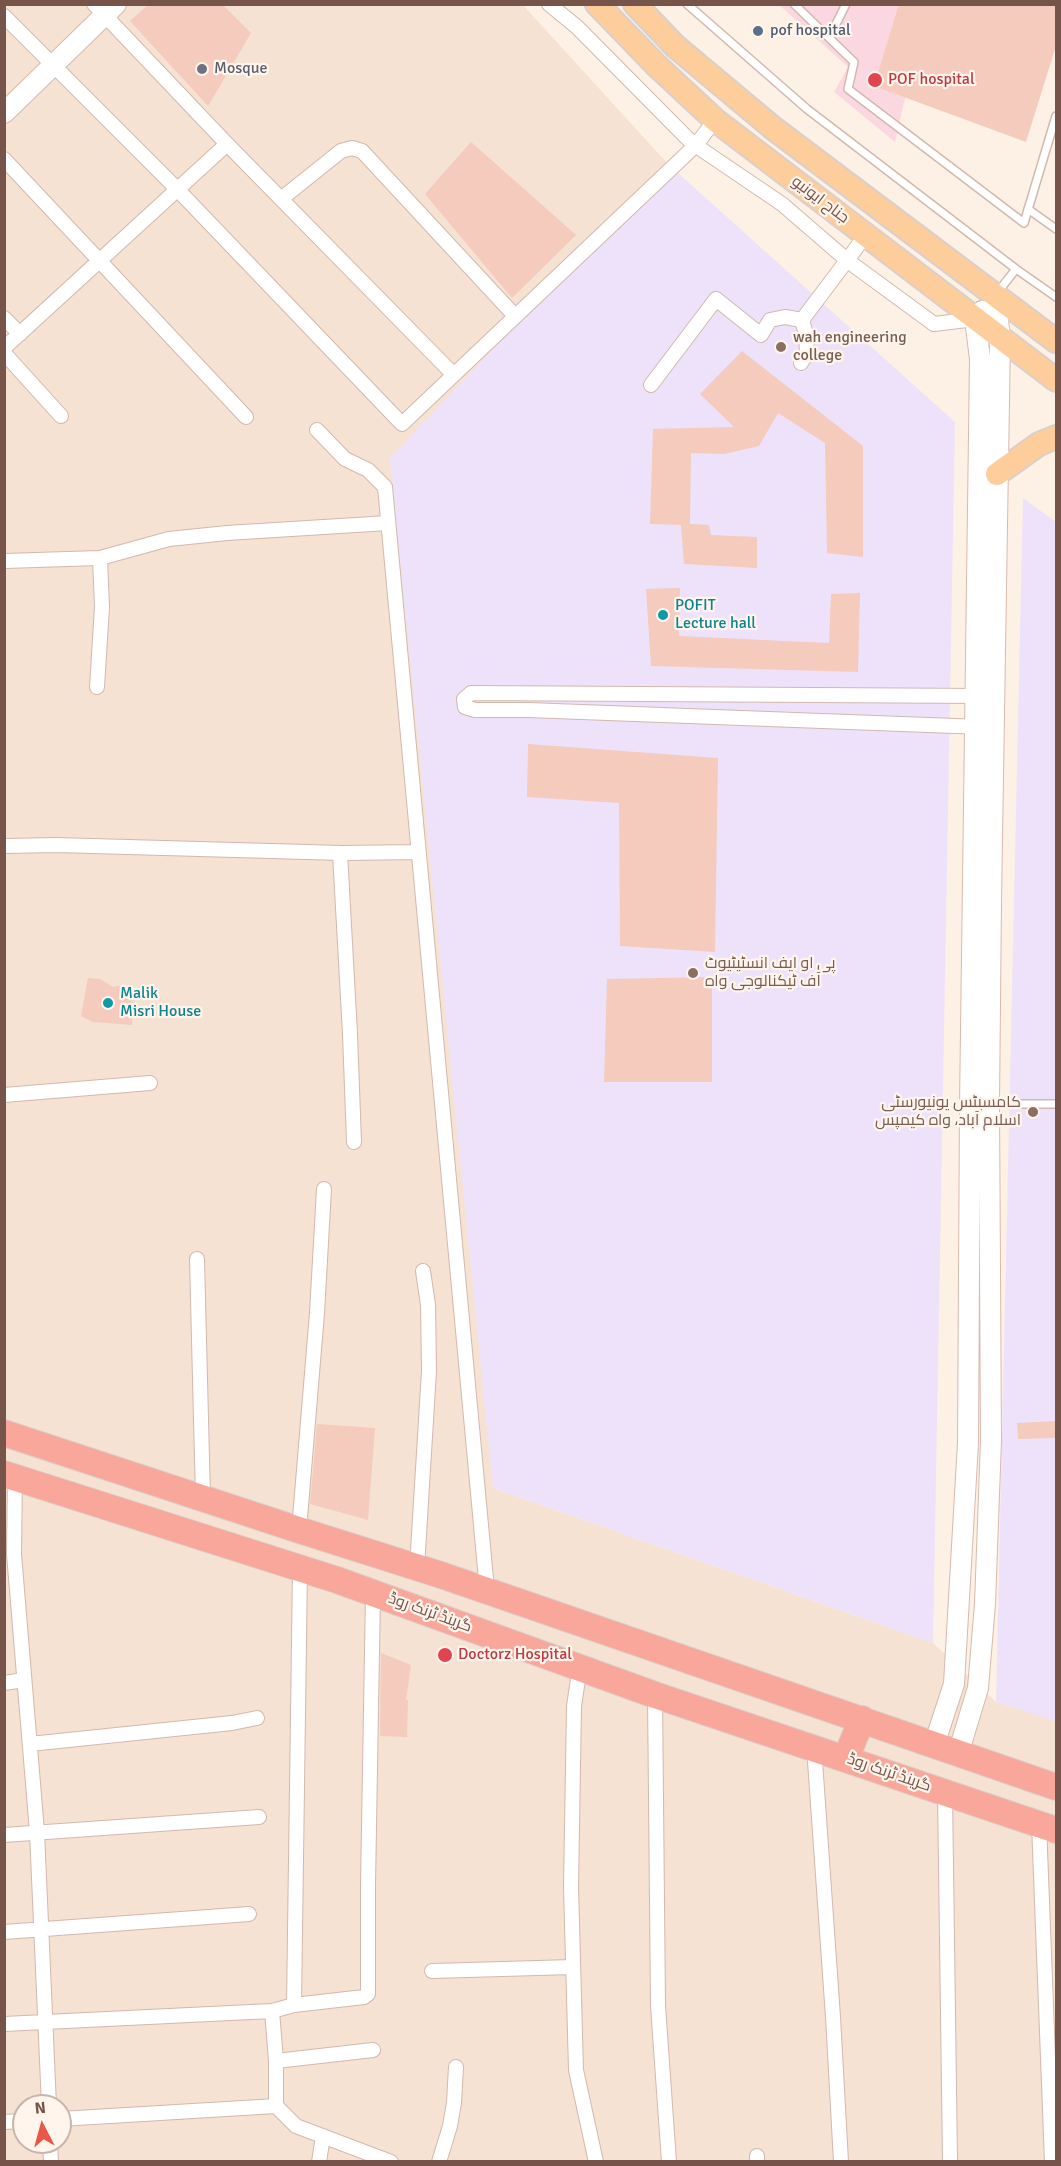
<!DOCTYPE html>
<meta charset="utf-8">
<style>
body{margin:0}
#map{position:relative;width:1061px;height:2166px;overflow:hidden;background:#fdf1e5;font-family:Signika,sans-serif}
canvas{display:block}
.frame{position:absolute;inset:0;border:6px solid #775449;pointer-events:none}
.north{position:absolute;left:12px;top:2094px;width:60px;height:60px;box-sizing:border-box;background:#fff5ec;border:2px solid #c9b5ab;border-radius:50%;rotate:354deg;font-size:16px;font-weight:700;line-height:24px;text-align:center;color:#775449}
.north::after{content:'';display:block;margin:auto;width:21px;height:27px;background:#eb5746;clip-path:polygon(50% 0,100% 100%,50% 72%,0 100%)}
</style>
<div id="map">
<canvas width="1061" height="2166"></canvas>
<div class="frame"></div>
<div class="north">N</div>
</div>
<script>
const ctx = document.querySelector('canvas').getContext('2d');
ctx.lineJoin = 'round';
function paint(path, color) { ctx.fillStyle = color; ctx.fill(path, 'evenodd'); }
const toPath = rows => new Path2D(rows.map(r => 'M' + r).join(''));
function strokePath(path, color, width, dash) { ctx.strokeStyle = color; ctx.lineWidth = width; ctx.lineCap = dash ? 'butt' : 'round'; ctx.setLineDash(dash || []); ctx.stroke(path); }
function write(font, color, halo, rows, align = 'center') {
  ctx.font = font + ' Signika,Cairo,sans-serif'; ctx.lineWidth = 4.5; ctx.setLineDash([]); ctx.textBaseline = 'middle'; ctx.strokeStyle = halo; ctx.fillStyle = color; for (const [text, x, y, turn = 0] of rows) {
    ctx.save(); ctx.translate(x, y); ctx.rotate((+turn || 0) * Math.PI / 180); ctx.textAlign = isNaN(turn) ? turn : align; if (halo) ctx.strokeText(text, 0, 0); ctx.fillText(text, 0, 0); ctx.restore();
  }
}
const residential = toPath([
 [5,5,523,5,668,164,493,1488,933,1643,996,1702,1056,1720,1056,2161,5,2162],
 [24,2106,60,2106,60,2142,24,2142]
]);
const education = toPath([
 [668,164,955,422,933,1643,493,1488,390,458],
 [1023,498,1056,522,1056,1721,996,1702]
]);
const medical = toPath([
 [779,5,926,5,895,142,834,92,848,67]
]);
const building = toPath([
 [149,4,222,4,251,33,208,106,130,21],
 [899,4,1056,4,1056,46,1026,142,874,86],
 [471,142,576,235,512,298,425,194],
 [742,351,863,446,863,557,827,553,825,443,778,413,759,446,725,454,691,453,690,524,709,525,711,535,757,537,757,568,684,564,681,525,650,524,653,429,734,427,700,394],
 [680,588,679,636,829,643,831,594,860,593,858,672,651,666,646,589],
 [528,744,718,758,715,952,620,946,619,803,527,797],
 [712,977,712,1082,604,1082,607,979],
 [88,978,100,979,113,987,122,985,133,991,132,1025,93,1022,81,1016],
 [1056,1421,1056,1438,1018,1439,1017,1423],
 [317,1424,375,1428,368,1520,310,1504],
 [381,1653,411,1665,406,1700,408,1700,407,1737,380,1736]
]);
const lane = toPath([
 [687,4,807,109,1016,269,1056,297],
 [794,4,854,62,848,89,1024,223,1056,116],
 [829,38,846,4],
 [1028,209,1056,229],
 [997,293,1016,269],
 [991,1104,1056,1104]
]);
const street = toPath([
 [94,4,227,144,453,374],
 [549,4,577,27,692,143,782,204,848,261,934,324,975,319],
 [4,16,177,189,402,424,696,145,715,120],
 [4,159,246,417],
 [281,199,341,151,352,148,362,151,515,316],
 [4,318,20,334],
 [4,348,227,144],
 [4,353,61,416],
 [801,363,807,353,806,334,802,320],
 [651,385,716,299,761,335,770,320,785,317,802,320,866,235],
 [317,430,345,459,368,470,385,487,487,1590],
 [4,561,100,558,169,539,227,533,388,523],
 [97,687,102,607,100,558],
 [982,727,528,710,475,710,465,707,464,699,471,693,984,696],
 [4,846,56,845,343,853,419,852],
 [340,853,350,1034,354,1142],
 [4,1095,150,1083],
 [197,1259,203,1499],
 [15,1477,14,1554,37,1832,49,2106],
 [299,1530,317,1313,324,1189],
 [417,1567,429,1371,428,1305,423,1271],
 [580,1666,574,1706,571,1887,576,2070,596,2162],
 [4,1683,24,1680],
 [655,1695,658,2006,669,2162],
 [30,1744,232,1723,257,1718],
 [814,1747,833,2017,841,2162],
 [945,1792,950,2162],
 [1039,1824,1052,2162],
 [4,1835,259,1817],
 [4,1932,249,1914],
 [432,1971,573,1967],
 [294,2005,300,1568],
 [272,2011,294,2005,364,1997,368,1994,368,1885,373,1593],
 [4,2024,272,2011,276,2061,276,2106],
 [276,2061,373,2050],
 [60,2119,276,2106,296,2126,391,2162],
 [4,2122,24,2121],
 [50,2142,51,2162],
 [757,2156,757,2162],
 [319,2162,323,2136],
 [439,2162,450,2126,454,2103,456,2067]
]);
const secondary = toPath([
 [4,113,116,4],
 [934,1745,954,1684,968,1443,970,1105,980,359,975,319,982,311],
 [958,1754,978,1688,985,1604,991,1440,989,1104,991,902,1000,338,995,295]
]);
const primary = toPath([
 [597,4,656,65,715,120,1056,380],
 [635,4,675,46,773,128,1056,341],
 [997,474,1039,444,1056,437]
]);
const highway = toPath([
 [4,1433,299,1530,441,1575,1056,1787],
 [4,1474,337,1580,655,1695,1056,1830],
 [846,1758,862,1719]
]);
const markers = [
 [758,31,6,"#5c6f8a"],
 [202,69,6,"#6b7280"],
 [875,80,8,"#e0444e"],
 [781,347,6,"#8d6e63"],
 [663,615,6,"#0f9aa8"],
 [693,973,6,"#8d6e63"],
 [108,1003,6,"#0f9aa8"],
 [1033,1112,6,"#8d6e63"],
 [445,1655,8,"#e0444e"]
];
const serviceNames = [
 ["pof hospital",770,31]
];
const worshipNames = [
 ["Mosque",214,69]
];
const healthNames = [
 ["POF hospital",888,80],
 ["Doctorz Hospital",458,1655]
];
const streetNames = [
 ["جناح ایونیو",820,200,37],
 ["گرینڈ ٹرنک روڈ",430,1613,20],
 ["گرینڈ ٹرنک روڈ",889,1773,19]
];
const educationNames = [
 ["wah engineering",793,338],
 ["college",793,356],
 ["پی او ایف انسٹیٹیوٹ",705,964],
 ["آف ٹیکنالوجی واہ",705,982],
 ["کامسیٹس یونیورسٹی",1021,1103,"right"],
 ["اسلام آباد، واہ کیمپس",1021,1121,"right"]
];
const cultureNames = [
 ["POFIT",675,606],
 ["Lecture hall",675,624],
 ["Malik",120,994],
 ["Misri House",120,1012]
];
paint(residential, '#f5e2d3');
paint(education, '#eee2fa');
paint(medical, '#fbd8e1');
paint(building, '#f4cbbc');
strokePath(lane, '#d1b9ad', 10);
strokePath(street, '#d1b9ad', 16);
strokePath(secondary, '#d7baad', 22);
strokePath(primary, '#d9cfcc', 26);
strokePath(highway, '#d9cfcc', 28);
strokePath(lane, '#fff', 7);
strokePath(street, '#fff', 14);
strokePath(secondary, '#fff', 20);
strokePath(primary, '#fecd9c', 22);
strokePath(highway, '#f9a79a', 26);
for (const [x, y, r, color] of markers) { const dot = new Path2D(); dot.arc(x, y, r, 0, 2 * Math.PI); ctx.fillStyle = color; ctx.fill(dot); strokePath(dot, '#fff5ec', 2); }
write('16px', '#4e5e75', '#fff5ec', serviceNames, 'left');
write('16px', '#5b616d', '#fff5ec', worshipNames, 'left');
write('16px', '#be3a42', '#fff5ec', healthNames, 'left');
write('16px', '#775449', '#fff5ec', streetNames);
write('16px', '#785e54', '#fff5ec', educationNames, 'left');
write('16px', '#0d838f', '#fff5ec', cultureNames, 'left');
</script>
